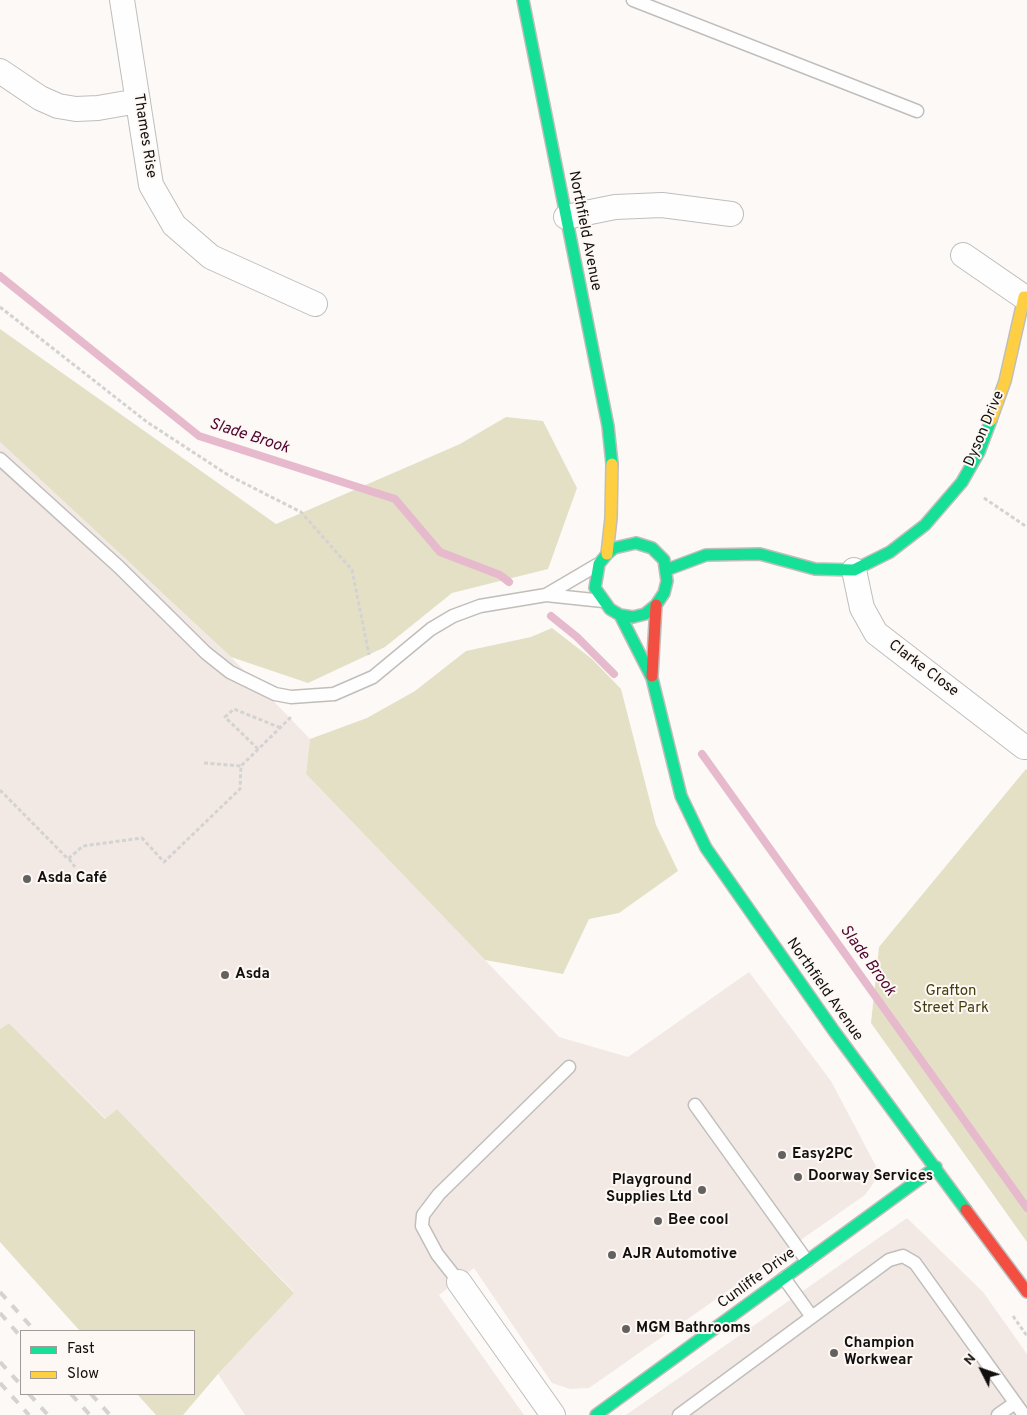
<!DOCTYPE html>
<meta charset="utf-8">
<style>
body{margin:0}
#map{position:relative;width:1027px;height:1415px;overflow:hidden;background:#fcf9f6;font-family:Overpass,sans-serif}
canvas{display:block}
.legend{position:absolute;left:20px;top:1330px;width:175px;height:65px;box-sizing:border-box;background:#fef8f4;border:1px solid #a09b98;margin:0;padding:6px 9px;list-style:none;font-size:15px;color:#12100f}
.legend li{display:flex;align-items:center;gap:10px;height:25px}
.legend b{width:25px;border:1px solid #a09b98}
.north{position:absolute;left:957px;top:1345px;width:50px;height:50px;-webkit-text-stroke:4px #fef8f4;paint-order:stroke;rotate:311deg;font-size:14px;font-weight:700;line-height:20px;text-align:center;color:#12100f}
.north::after{content:'';display:block;margin:auto;width:18px;height:22px;background:#12100f;clip-path:polygon(50% 0,100% 100%,50% 72%,0 100%)}
</style>
<div id="map">
<canvas width="1027" height="1415"></canvas>
<ul class="legend">
<li><b style="height:6px;background:#16e098"></b>Fast</li>
<li><b style="height:6px;background:#ffcf43"></b>Slow</li>
</ul>
<div class="north">N</div>
</div>
<script>
const ctx = document.querySelector('canvas').getContext('2d');
ctx.lineJoin = 'round';
function paint(path, color) { ctx.fillStyle = color; ctx.fill(path, 'evenodd'); }
const toPath = rows => new Path2D(rows.map(r => 'M' + r).join(''));
function strokePath(path, color, width, dash) { ctx.strokeStyle = color; ctx.lineWidth = width; ctx.lineCap = dash ? 'butt' : 'round'; ctx.setLineDash(dash || []); ctx.stroke(path); }
function write(font, color, halo, rows, align = 'center') {
  ctx.font = font + ' Overpass,sans-serif'; ctx.lineWidth = 4; ctx.setLineDash([]); ctx.textBaseline = 'middle'; ctx.strokeStyle = halo; ctx.fillStyle = color; for (const [text, x, y, turn = 0] of rows) {
    ctx.save(); ctx.translate(x, y); ctx.rotate((+turn || 0) * Math.PI / 180); ctx.textAlign = isNaN(turn) ? turn : align; if (halo) ctx.strokeText(text, 0, 0); ctx.fillText(text, 0, 0); ctx.restore();
  }
}
const built = toPath([
 [0,442,231,657,310,739,306,774,559,1037,628,1057,749,972,831,1081,878,1170,875,1181,865,1195,589,1388,570,1389,552,1383,474,1268,439,1295,524,1415,245,1415,218,1374,294,1292,117,1109,106,1119,9,1023,0,1029],
 [907,1218,983,1292,1027,1354,1027,1415,626,1415]
]);
const green = toPath([
 [0,329,276,524,460,444,506,417,543,421,577,488,548,569,452,593,385,647,308,683,231,657,0,442],
 [552,628,592,659,621,689,656,825,678,871,619,913,589,919,563,974,485,960,306,774,310,739,367,718,415,691,466,651,531,637],
 [1026,769,1027,770,1027,1242,871,1023,879,947],
 [9,1023,105,1119,117,1109,294,1293,218,1374,183,1415,156,1415,137,1394,194,1394,194,1331,80,1331,0,1242,0,1029]
]);
const stream = toPath([
 [0,276,199,436,395,499,440,552,500,575,509,582],
 [551,616,577,637,614,674],
 [702,754,1027,1208]
]);
const path = toPath([
 [0,307,147,422,228,475,301,512,352,570,369,655],
 [984,498,1027,527],
 [258,749,225,717,234,709,281,728],
 [204,763,241,766],
 [0,790,68,859,83,846,142,838,164,862,240,789,241,766,291,717],
 [69,859,75,867],
 [1013,1316,1027,1336]
]);
const lane = toPath([
 [633,0,917,111],
 [0,459,119,567,206,653,230,672,275,694,291,697,334,694,373,677,431,629,453,616,480,606,546,595,603,601],
 [546,595,597,565],
 [695,1105,807,1261],
 [784,1278,812,1317],
 [459,1282,437,1254,422,1226,423,1215,439,1194,569,1067],
 [679,1415,889,1260,903,1256,915,1263,1024,1415],
 [998,1415,1015,1403]
]);
const street = toPath([
 [122,0,151,185,174,225,211,257,315,304],
 [0,71,40,98,58,106,76,109,98,108,138,101],
 [566,217,615,207,662,205,731,214],
 [963,255,1024,297],
 [854,570,862,608,876,633,1024,747],
 [459,1282,553,1415]
]);
const fast = toPath([
 [523,0,608,426,612,464],
 [636,543,652,548,664,560,667,581,664,593,656,605,645,614,633,617,620,615,610,609,595,588,599,564,607,554,614,548,636,543],
 [666,570,706,555,760,554,815,569,854,570,890,552,925,525,962,482,979,452,991,420],
 [620,615,652,678,681,796,706,848,834,1031,966,1210],
 [596,1415,936,1167]
]);
const slow = toPath([
 [991,420,1005,381,1024,297,1027,297],
 [607,554,611,518,612,464]
]);
const jam = toPath([
 [652,676,656,605],
 [966,1210,1027,1292]
]);
const rail = toPath([
 [0,1292,35,1331],
 [0,1313,21,1337],
 [0,1362,21,1385],
 [0,1383,29,1415],
 [29,1394,48,1415],
 [71,1394,90,1415],
 [91,1394,110,1415]
]);
const markers = [
 [27,879,5,"#646260"],
 [225,975,5,"#646260"],
 [782,1155,5,"#646260"],
 [798,1177,5,"#646260"],
 [702,1190,5,"#646260"],
 [658,1221,5,"#646260"],
 [612,1255,5,"#646260"],
 [626,1329,5,"#646260"],
 [834,1353,5,"#646260"]
];
const streetNames = [
 ["Thames Rise",144,136,81],
 ["Northfield Avenue",584,231,79],
 ["Dyson Drive",985,429,-67],
 ["Clarke Close",923,669,37],
 ["Northfield Avenue",824,990,55],
 ["Cunliffe Drive",757,1279,-36]
];
const poiNames = [
 ["Asda Café",37,879],
 ["Asda",235,975],
 ["Easy2PC",792,1155],
 ["Doorway Services",808,1177],
 ["Playground",692,1181,"right"],
 ["Supplies Ltd",692,1198,"right"],
 ["Bee cool",668,1221],
 ["AJR Automotive",622,1255],
 ["MGM Bathrooms",636,1329],
 ["Champion",844,1344],
 ["Workwear",844,1361]
];
const parkNames = [
 ["Grafton",951,992],
 ["Street Park",951,1009]
];
const waterNames = [
 ["Slade Brook",249,437,18],
 ["Slade Brook",867,961,54]
];
paint(built, '#f3e9e4');
paint(green, '#e3e0c6');
strokePath(stream, '#e6bacc', 8);
strokePath(lane, '#c0bebc', 15);
strokePath(street, '#c0bebc', 26);
strokePath(fast, '#c0bebc', 14);
strokePath(slow, '#c0bebc', 14);
strokePath(jam, '#c0bebc', 14);
strokePath(path, '#d3d3d2', 3, [4, 2.5]);
strokePath(lane, '#fffefe', 12);
strokePath(street, '#fffefe', 24);
strokePath(fast, '#16e098', 11);
strokePath(slow, '#ffcf43', 11);
strokePath(jam, '#f24e42', 11);
strokePath(rail, '#d4d3d2', 4, [9, 9]);
for (const [x, y, r, color] of markers) { const dot = new Path2D(); dot.arc(x, y, r, 0, 2 * Math.PI); ctx.fillStyle = color; ctx.fill(dot); strokePath(dot, '#fef8f4', 2); }
write('15px', '#12100f', '#fef8f4', streetNames);
write('bold 15px', '#12100f', '#fef8f4', poiNames, 'left');
write('15px', '#413d0d', '#fef8f4', parkNames);
write('italic 16px', '#4f0731', '#fef8f4', waterNames);
</script>
